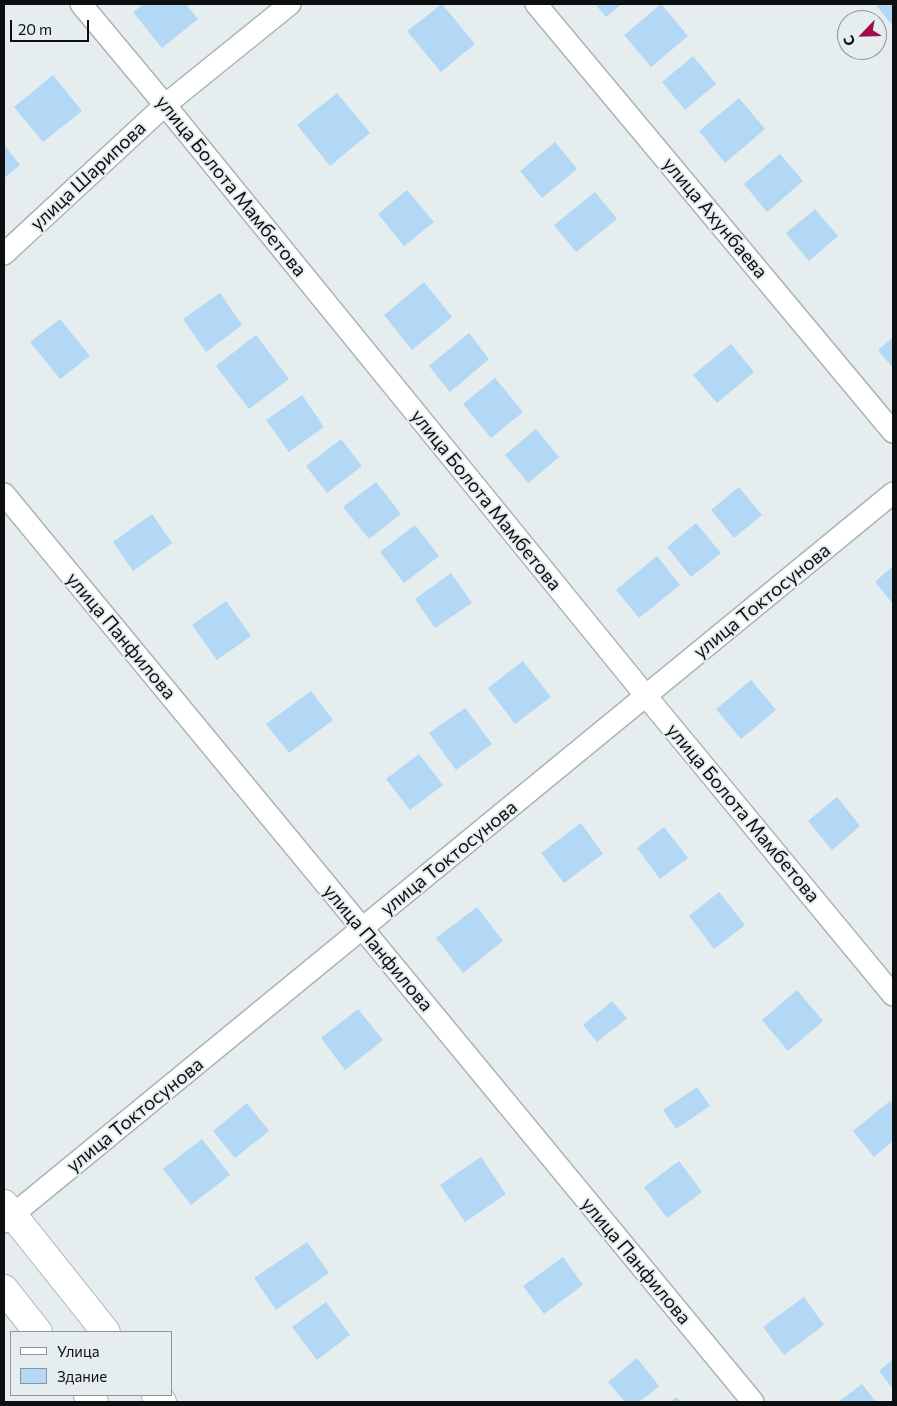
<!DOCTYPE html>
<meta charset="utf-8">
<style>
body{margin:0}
#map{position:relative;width:897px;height:1406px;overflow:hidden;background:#e5edee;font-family:Commissioner,sans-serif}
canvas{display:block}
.frame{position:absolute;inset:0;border:5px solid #0d1011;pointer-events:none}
.legend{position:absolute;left:10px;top:1331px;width:162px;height:65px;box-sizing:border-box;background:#e5edee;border:1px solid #8f9596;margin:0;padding:6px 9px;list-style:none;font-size:15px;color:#0d1011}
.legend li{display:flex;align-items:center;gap:10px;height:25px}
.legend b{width:25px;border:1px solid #8f9596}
.north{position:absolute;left:837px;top:10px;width:50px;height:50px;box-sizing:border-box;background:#e5edee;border:1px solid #8f9596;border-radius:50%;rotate:246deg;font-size:14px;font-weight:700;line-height:20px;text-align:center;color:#0d1011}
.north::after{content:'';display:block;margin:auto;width:18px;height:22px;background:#a20d4f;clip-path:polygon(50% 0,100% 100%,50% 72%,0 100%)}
.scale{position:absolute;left:10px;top:20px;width:79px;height:22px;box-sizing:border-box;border:2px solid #0d1011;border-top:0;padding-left:6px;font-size:15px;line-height:18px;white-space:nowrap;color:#0d1011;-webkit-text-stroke:4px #e5edee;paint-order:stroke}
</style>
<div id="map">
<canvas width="897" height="1406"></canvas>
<div class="frame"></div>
<ul class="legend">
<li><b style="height:6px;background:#fff"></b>Улица</li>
<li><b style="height:14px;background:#b2d8f5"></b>Здание</li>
</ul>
<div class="north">С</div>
<div class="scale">20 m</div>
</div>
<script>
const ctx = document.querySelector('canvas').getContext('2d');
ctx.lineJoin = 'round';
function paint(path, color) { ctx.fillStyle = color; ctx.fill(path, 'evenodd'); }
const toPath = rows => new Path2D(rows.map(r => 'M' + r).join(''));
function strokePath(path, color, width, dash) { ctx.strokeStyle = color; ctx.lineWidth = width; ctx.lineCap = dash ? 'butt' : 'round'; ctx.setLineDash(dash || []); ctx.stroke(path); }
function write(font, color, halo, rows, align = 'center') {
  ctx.font = font + ' Commissioner,sans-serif'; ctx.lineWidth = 4; ctx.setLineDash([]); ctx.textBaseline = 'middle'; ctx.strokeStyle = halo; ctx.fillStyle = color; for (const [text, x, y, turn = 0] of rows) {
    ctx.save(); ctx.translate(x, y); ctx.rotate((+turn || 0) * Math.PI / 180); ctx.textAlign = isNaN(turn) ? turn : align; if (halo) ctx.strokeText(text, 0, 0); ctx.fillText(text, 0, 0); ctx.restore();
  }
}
const building = toPath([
 [144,4,186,4,198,19,162,48,133,12],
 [442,4,475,44,441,72,407,31],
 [595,4,622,4,606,17],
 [661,4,688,36,651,67,624,35],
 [875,4,893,4,893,26],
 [693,56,716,84,685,110,662,82],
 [53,75,82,111,43,142,14,107],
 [337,93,370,133,330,166,297,125],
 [739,98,765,129,725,163,699,131],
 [555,142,577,169,542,198,520,171],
 [4,145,20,165,4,178],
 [780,154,803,181,767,212,744,184],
 [407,190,434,222,404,246,378,214],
 [595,192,617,219,576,252,554,225],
 [815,209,838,236,809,261,786,233],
 [424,282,452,317,412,350,384,315],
 [220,293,242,325,206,352,183,319],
 [60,319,90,356,60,379,30,342],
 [469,333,489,359,450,392,429,366],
 [256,335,289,379,249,409,216,366],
 [893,337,893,368,878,350],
 [731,344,754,372,717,403,693,375],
 [495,378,523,412,491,438,463,404],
 [302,395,324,427,289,452,266,420],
 [536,429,559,457,528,483,505,455],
 [341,439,362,466,327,493,306,466],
 [376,482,401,514,369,539,343,507],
 [739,487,762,515,734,538,711,510],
 [152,514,172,543,133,571,113,542],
 [696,523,721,553,691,577,667,547],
 [415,525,439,556,404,583,380,552],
 [657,556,680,585,639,618,616,590],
 [893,566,893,604,875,582],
 [451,573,472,603,435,628,415,599],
 [226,601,251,636,217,660,192,625],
 [523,661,551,697,515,724,488,688],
 [751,680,776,710,741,739,716,709],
 [311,691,333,720,289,753,266,724],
 [465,708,492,744,456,770,429,733],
 [419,754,443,785,410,810,386,779],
 [837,797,860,826,832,850,808,821],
 [581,823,603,854,564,883,541,853],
 [664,827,688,858,660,879,637,848],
 [719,892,745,925,714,949,689,916],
 [477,907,503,941,463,973,436,938],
 [797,990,823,1021,788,1051,762,1020],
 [612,1001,627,1018,597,1042,583,1025],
 [358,1009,383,1040,345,1070,321,1038],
 [697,1087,710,1106,676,1129,663,1110],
 [890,1101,893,1105,893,1141,874,1157,853,1131],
 [247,1103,269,1131,235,1158,213,1131],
 [202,1139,230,1175,191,1205,163,1169],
 [481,1157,506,1194,465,1222,440,1185],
 [679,1161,702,1192,667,1218,644,1187],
 [307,1242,329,1273,276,1310,254,1278],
 [563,1257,583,1285,544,1314,523,1286],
 [804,1297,824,1325,784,1355,763,1327],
 [326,1302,350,1335,317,1360,292,1327],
 [637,1358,659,1386,639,1402,625,1402,608,1382],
 [893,1359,893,1389,879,1371],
 [862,1384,876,1402,838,1402],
 [677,1397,680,1402,670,1402]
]);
const street = toPath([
 [81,4,165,105,646,696,893,995],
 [536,4,893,432],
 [4,254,165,105,290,4],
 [4,494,753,1402],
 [4,1222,893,493]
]);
const secondary = toPath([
 [4,1204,106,1332],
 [4,1289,38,1332],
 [88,1395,94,1402],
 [156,1395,162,1402]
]);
const streetNames = [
 ["улица Шарипова",88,176,-43],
 ["улица Болота Мамбетова",231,186,51],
 ["улица Ахунбаева",715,218,50],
 ["улица Болота Мамбетова",486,500,51],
 ["улица Токтосунова",762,601,-39],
 ["улица Панфилова",121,636,50],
 ["улица Болота Мамбетова",743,813,50],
 ["улица Токтосунова",449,858,-39],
 ["улица Панфилова",378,948,50],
 ["улица Токтосунова",135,1115,-39],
 ["улица Панфилова",636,1261,50]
];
paint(building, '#b2d8f5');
strokePath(street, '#acb3b5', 24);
strokePath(secondary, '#acb3b5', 30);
strokePath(street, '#fff', 21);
strokePath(secondary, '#fff', 28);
write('19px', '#0d1011', '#e5edee', streetNames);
</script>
